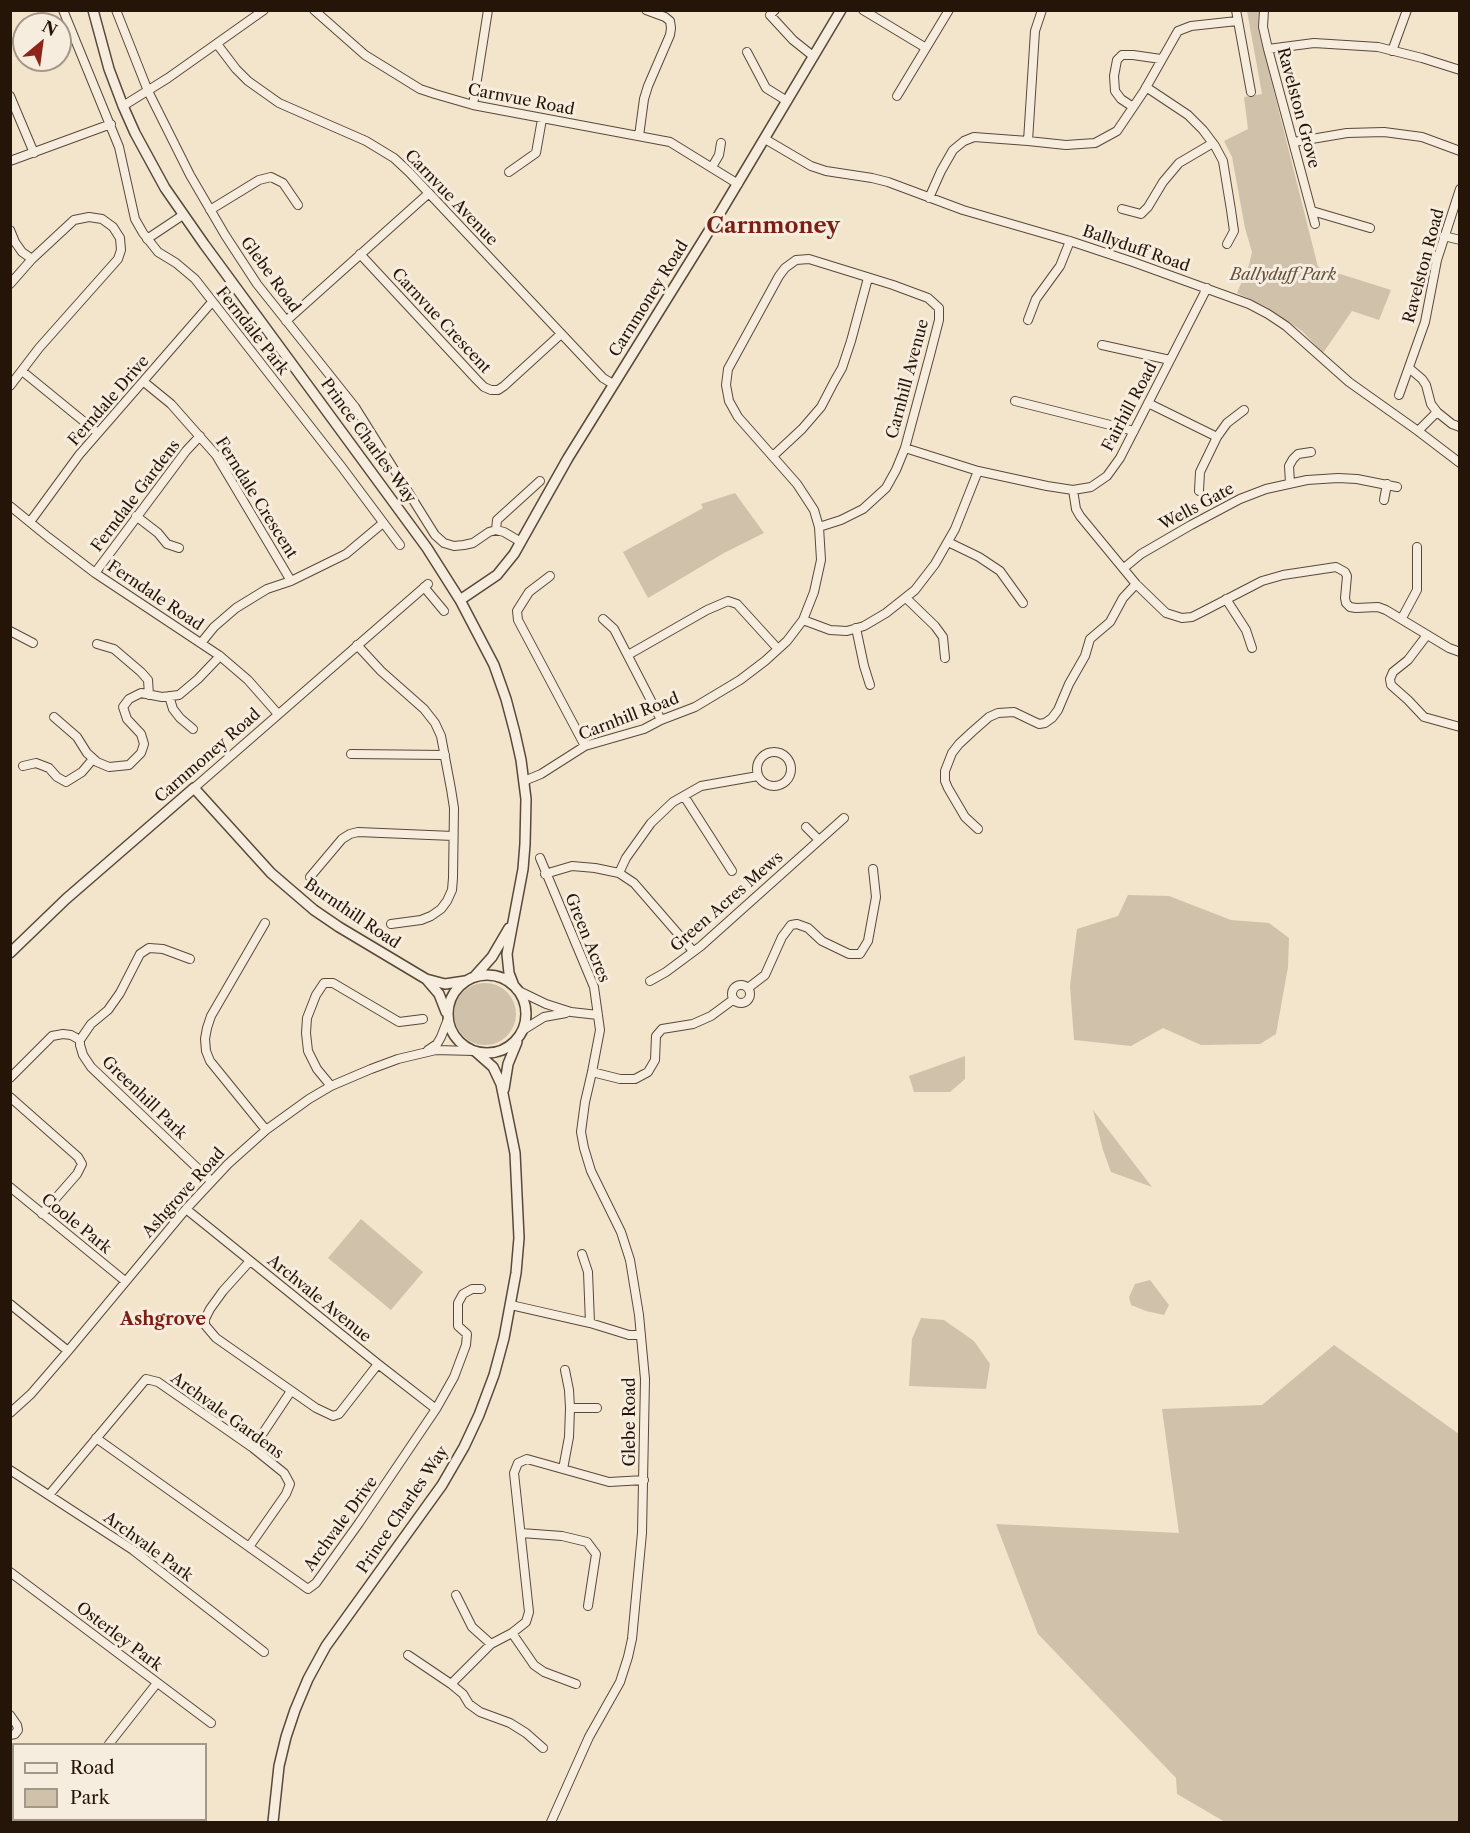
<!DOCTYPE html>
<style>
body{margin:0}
#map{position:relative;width:1470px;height:1833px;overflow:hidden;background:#f3e4cc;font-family:"Libre Caslon Text",serif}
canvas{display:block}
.frame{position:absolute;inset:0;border:12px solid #241508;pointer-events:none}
.legend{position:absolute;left:12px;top:1743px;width:195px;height:78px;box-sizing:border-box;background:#f7edde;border:2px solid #a39788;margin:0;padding:8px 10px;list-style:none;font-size:18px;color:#241508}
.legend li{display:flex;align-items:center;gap:12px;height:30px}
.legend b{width:30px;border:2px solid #a39788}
.north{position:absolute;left:12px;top:12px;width:60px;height:60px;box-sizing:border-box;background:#f7edde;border:2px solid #a39788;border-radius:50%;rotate:29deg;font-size:16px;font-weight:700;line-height:24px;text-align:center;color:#241508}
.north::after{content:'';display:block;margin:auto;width:21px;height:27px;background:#8f2418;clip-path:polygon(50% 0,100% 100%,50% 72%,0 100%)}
</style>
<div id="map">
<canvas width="1470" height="1833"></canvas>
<div class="frame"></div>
<ul class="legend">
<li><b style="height:8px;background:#f7edde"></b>Road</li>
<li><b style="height:16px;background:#d0c1ab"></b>Park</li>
</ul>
<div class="north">N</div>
</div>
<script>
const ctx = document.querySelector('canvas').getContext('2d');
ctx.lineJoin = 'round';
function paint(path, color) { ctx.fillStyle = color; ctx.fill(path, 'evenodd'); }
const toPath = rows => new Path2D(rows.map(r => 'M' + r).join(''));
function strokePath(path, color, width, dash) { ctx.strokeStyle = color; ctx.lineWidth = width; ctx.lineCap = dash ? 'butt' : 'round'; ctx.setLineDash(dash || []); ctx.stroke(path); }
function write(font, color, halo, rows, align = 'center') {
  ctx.font = font + ' "Libre Caslon Text",serif'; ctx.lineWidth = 6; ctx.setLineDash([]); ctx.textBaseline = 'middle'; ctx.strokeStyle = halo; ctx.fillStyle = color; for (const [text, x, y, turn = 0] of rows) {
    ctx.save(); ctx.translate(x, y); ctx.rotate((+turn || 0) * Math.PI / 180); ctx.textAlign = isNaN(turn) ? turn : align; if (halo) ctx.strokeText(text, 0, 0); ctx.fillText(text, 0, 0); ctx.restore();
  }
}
const green = toPath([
 [1247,11,1259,11,1258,25,1262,44,1318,267,1391,290,1379,320,1352,311,1323,353,1302,331,1266,307,1237,293,1249,265,1252,252,1245,228,1232,157,1224,141,1248,129,1244,97,1262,94],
 [735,493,764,533,724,553,648,598,623,552,703,508,701,504],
 [1128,895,1169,896,1231,920,1269,923,1289,938,1288,967,1276,1034,1260,1044,1201,1045,1163,1028,1131,1046,1074,1040,1070,986,1077,929,1118,916],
 '454 1014a31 31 0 1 1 62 0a31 31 0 1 1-62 0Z',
 [965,1056,965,1079,950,1092,914,1092,909,1076],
 [1093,1110,1152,1187,1111,1172,1103,1150],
 [361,1219,423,1272,391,1310,328,1258],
 [1150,1280,1169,1305,1164,1315,1146,1311,1131,1305,1129,1297,1135,1284],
 [921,1318,944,1320,974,1341,990,1364,986,1389,909,1386,912,1339],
 [1334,1345,1459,1434,1459,1822,1225,1822,1177,1794,1176,1778,1038,1634,996,1524,1179,1533,1162,1409,1262,1405]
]);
const minor = toPath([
 [63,10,119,147,135,219,143,233,158,252,176,263,195,279,341,466,400,545],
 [116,10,148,91,190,175,225,235,257,284,355,407,435,535,444,543,454,546,464,545,473,543,489,532,496,530,504,532,521,542],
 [314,10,365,55,420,89,435,94,473,105,670,142,738,184],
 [775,10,770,15,793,40,813,56],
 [863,10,926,48],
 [1236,10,1251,92],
 [1264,10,1263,27,1268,49,1315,224],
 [217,44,236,69,248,81,279,103,366,141,394,158,409,172,587,361,603,378,613,384],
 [1268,49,1314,43,1378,47,1422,58,1460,70],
 [1392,51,1407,10],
 [747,52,766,88,787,101],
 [1146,87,1188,115,1203,130,1215,146,1223,161,1231,210,1234,231,1227,244],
 [10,96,34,153],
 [897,96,949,10],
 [473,105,488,10],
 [123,106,168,78,264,10],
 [1133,107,1121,99,1115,91,1114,76,1117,60,1122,55,1133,55,1161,59],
 [639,136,644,99,648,86,670,35,671,28,670,21,665,17,646,10],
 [765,139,811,166,826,171,872,178,888,182,963,210,1070,241,1133,262,1249,304,1268,314,1286,326,1349,382,1418,431,1460,463],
 [1028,141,1035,31,1042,10],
 [1294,142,1347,133,1384,132,1422,137,1460,151],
 [10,161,111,124],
 [712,167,719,155,721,143],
 [509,172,536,153,542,119],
 [929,198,941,171,953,150,964,141,974,137,1028,141,1066,145,1095,143,1117,131,1144,91,1178,31,1191,26,1237,21],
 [1122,209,1141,214,1148,207,1163,182,1179,163,1213,143],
 [210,210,259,180,271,177,283,183,298,205],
 [1312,211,1370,228],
 [10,230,15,242,22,252,32,259],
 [1444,236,1460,240],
 [147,239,183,215],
 [360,254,477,380,484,387,491,390,498,390,504,386,561,334],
 [10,284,32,259,74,220,89,217,102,219,113,227,120,238,121,250,118,259,39,348,10,386],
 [1028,320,1036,299,1060,266,1070,241],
 [286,321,429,193],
 [1102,345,1170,360],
 [1409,368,1422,379,1426,385,1431,404,1437,412,1452,424,1460,427],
 [22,371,98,433],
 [144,382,171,404,216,455,291,581],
 [1399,395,1425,322,1437,260,1460,189],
 [1015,401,1134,431],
 [1148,403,1217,437],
 [1418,431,1437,412],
 [905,448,978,471,1047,486,1073,490,1091,487,1107,476,1120,458,1207,288],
 [773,456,802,429,821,407,834,382,842,368,851,341,868,278],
 [1290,483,1289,466,1293,459,1298,454,1311,452],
 [1199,491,1200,472,1217,437,1227,423,1244,410],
 [1384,500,1387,484],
 [10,506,48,537,95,573,220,656,248,680,278,714],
 [136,516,158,533,167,544,179,548],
 [30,522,79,455,212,302],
 [496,530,497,520,540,481],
 [948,542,979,557,1000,571,1023,603],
 [1124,568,1141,554,1191,525,1240,499,1266,489,1307,480,1338,478,1357,479,1397,487],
 [95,573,186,451,200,436],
 [550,576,529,592,517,611,518,620,585,746],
 [1136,584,1166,613,1182,618,1192,617,1200,613,1262,581,1283,575,1336,567,1345,572,1347,576,1345,598,1346,603,1350,607,1356,608,1378,607,1386,610,1449,648,1460,652],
 [424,587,444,611],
 [906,598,935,626,943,637,945,658],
 [1226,599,1246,630,1252,648],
 [1402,618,1417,590,1417,547],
 [603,619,614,629,661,720],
 [803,620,830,630,847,631,864,626,886,613,915,590,935,564,955,529,978,471],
 [856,628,864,666,870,685],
 [10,631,33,643],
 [1427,635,1408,660,1393,672,1390,679,1391,685,1408,700,1424,717,1460,727],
 [201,643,214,627,236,608,267,589,291,581,346,554,383,523],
 [97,644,114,649,141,672,148,680,149,695],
 [357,645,381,671,424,709,435,723,441,736,451,789,454,808,453,878,452,890,447,901,441,909,431,916,421,920,391,924],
 [628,655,707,610,728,601,737,604,778,649],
 [169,696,173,709,180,718,193,729],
 [54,717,77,737,87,753,97,762,109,767,129,765,141,753,144,744,141,734,127,719,123,707,129,699,141,693,162,697,179,695,198,679,220,656],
 '757 769a17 17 0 1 1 34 0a17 17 0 1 1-34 0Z',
 [351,754,445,755],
 [23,766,36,763,49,768,57,777,66,782,82,772,93,759],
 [524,781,541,774,585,746,644,729,661,720,695,707,740,680,765,661,787,641,803,620,814,592,821,560,819,527,814,510,797,484,738,417,729,401,726,385,728,369,779,276,785,268,796,260,809,259,893,285,928,298,939,308,939,320,930,355,905,448,896,470,886,488,863,509,841,520,819,527],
 [194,788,428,584],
 [684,796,732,871],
 [806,827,819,840],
 [978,829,965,817,948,788,945,781,945,771,952,753,959,744,973,731,989,717,998,713,1014,712,1039,724,1045,723,1052,718,1058,710,1069,684,1085,656,1090,639,1110,622,1123,598,1136,584,1080,516,1076,509,1073,490],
 [540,858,594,987,600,1030,592,1072,585,1102,581,1132,584,1148,591,1171,621,1232,630,1260,639,1315,645,1379,642,1533,632,1639,628,1657,620,1682,589,1737,551,1822],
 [619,873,626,858,651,823,673,802,701,786,758,776],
 [545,874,572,866,595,868,619,873,634,883,693,951],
 [310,877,342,839,350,834,358,832,453,836],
 [265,923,211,1016,207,1028,205,1039,206,1051,210,1061,266,1130],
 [190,959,163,949,149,948,140,954,120,993,108,1010,91,1024,80,1040,80,1045,83,1055,91,1067,211,1181],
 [650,981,666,972,701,946,844,818],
 '732 994a9 9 0 1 1 18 0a9 9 0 1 1-18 0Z',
 [748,988,765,975,782,937,791,925,797,924,808,928,822,941,849,954,860,954,868,941,876,897,873,869],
 [517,990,546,1004,571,1012,598,1015],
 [523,1030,544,1017,566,1013],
 [428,1050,437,1044,441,1037,448,1019],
 [592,1072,620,1079,635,1079,648,1072,655,1060,656,1036,662,1029,693,1024,711,1016,734,999],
 [10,1078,52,1036,63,1034,71,1035,80,1040],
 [331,1086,317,1069,308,1051,306,1033,307,1018,316,995,324,983,333,983,399,1022,423,1019],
 [10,1097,78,1157,82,1164,77,1174,42,1214],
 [10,1187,125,1281],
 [186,1209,378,1364,436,1409],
 [582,1254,588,1272,590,1323],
 [250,1261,223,1291,210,1309,205,1319,205,1325,216,1338,316,1408,333,1416,339,1414,378,1364],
 [10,1304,68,1351],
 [511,1305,590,1323,629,1335,641,1335],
 [570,1408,597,1408],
 [10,1413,31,1394,68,1351,186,1209,228,1164,266,1130,309,1099,331,1086,371,1069,398,1059,436,1050,474,1051],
 [96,1438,308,1589,316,1583,359,1523,436,1409,454,1377,466,1345,467,1334,458,1326,458,1303,463,1294,472,1289,481,1289],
 [253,1448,291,1391],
 [563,1469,569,1437,570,1408,569,1390,565,1370],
 [10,1470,133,1550,264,1652],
 [49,1495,146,1379,158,1382,253,1448,284,1473,290,1484,286,1494,249,1547],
 [521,1533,562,1536,587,1542,596,1554,588,1606],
 [10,1572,211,1723],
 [456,1595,472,1627,491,1644],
 [512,1633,534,1665,544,1672,576,1684],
 [408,1655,451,1684,463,1694,469,1704,480,1712,510,1723,526,1733,543,1748],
 [451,1684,491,1644,512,1633,526,1622,529,1612,514,1473,518,1463,527,1459,609,1482,644,1480],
 [10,1715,17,1725,18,1730,15,1734,10,1735],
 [109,1744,157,1683],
 [197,1820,198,1822],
 [47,1822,51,1820]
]);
const tertiary = toPath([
 [93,10,109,69,123,106,135,133,165,188,204,244,427,548,460,600,494,665,506,699,515,733,521,760,526,799,525,844,523,869,507,954,509,973,514,986],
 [460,600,497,575,514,554,568,458,717,218,841,10],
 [10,953,66,899,194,788,271,873,314,910,339,927,426,979,445,984,465,981],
 '448 1014a39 39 0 1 1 78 0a39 39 0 1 1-78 0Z',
 [474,977,492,957,509,928],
 [427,980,439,994,446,1012],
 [504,1089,508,1064,517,1042],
 [273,1822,279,1766,286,1737,295,1710,308,1679,326,1646,442,1485,464,1447,479,1415,494,1375,504,1338,516,1273,519,1238,515,1153,501,1084,493,1067,476,1052]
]);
const streetNames = [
 ["Carnvue Road",521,100,11],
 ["Ravelston Grove",1298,108,75],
 ["Carnvue Avenue",451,198,46],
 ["Ballyduff Road",1136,249,19],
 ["Ravelston Road",1424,266,-75],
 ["Glebe Road",270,275,54],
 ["Carnmoney Road",649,299,-58],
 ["Carnvue Crescent",441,321,47],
 ["Ferndale Park",252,331,52],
 ["Carnhill Avenue",908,379,-75],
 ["Ferndale Drive",109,401,-49],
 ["Fairhill Road",1130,407,-62],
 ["Prince Charles Way",368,441,54],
 ["Ferndale Gardens",136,496,-53],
 ["Ferndale Crescent",256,498,58],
 ["Wells Gate",1197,507,-28],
 ["Ferndale Road",155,596,34],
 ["Carnhill Road",629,717,-21],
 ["Carnmoney Road",208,756,-41],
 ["Green Acres Mews",727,902,-41],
 ["Burnthill Road",352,914,34],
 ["Green Acres",587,938,68],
 ["Greenhill Park",144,1098,44],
 ["Ashgrove Road",184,1193,-48],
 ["Coole Park",76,1224,39],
 ["Archvale Avenue",319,1299,39],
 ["Archvale Gardens",227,1416,36],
 ["Glebe Road",630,1422,-90],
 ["Prince Charles Way",403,1510,-56],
 ["Archvale Drive",341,1524,-54],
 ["Archvale Park",148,1547,36],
 ["Osterley Park",119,1637,37]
];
const parkNames = [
 ["Ballyduff Park",1283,275]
];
const neighbourhoodNames = [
 ["Ashgrove",163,1320]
];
const districtNames = [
 ["Carnmoney",773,227]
];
paint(green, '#d0c1ab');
strokePath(minor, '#584939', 10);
strokePath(tertiary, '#584939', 12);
strokePath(minor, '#f7edde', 8);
strokePath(tertiary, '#f7edde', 9);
write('16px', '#241508', '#f7edde', streetNames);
write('italic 16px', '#605141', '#f7edde', parkNames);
write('bold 18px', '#7a1f14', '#f7edde', neighbourhoodNames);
write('bold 22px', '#7a1f14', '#f7edde', districtNames);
</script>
